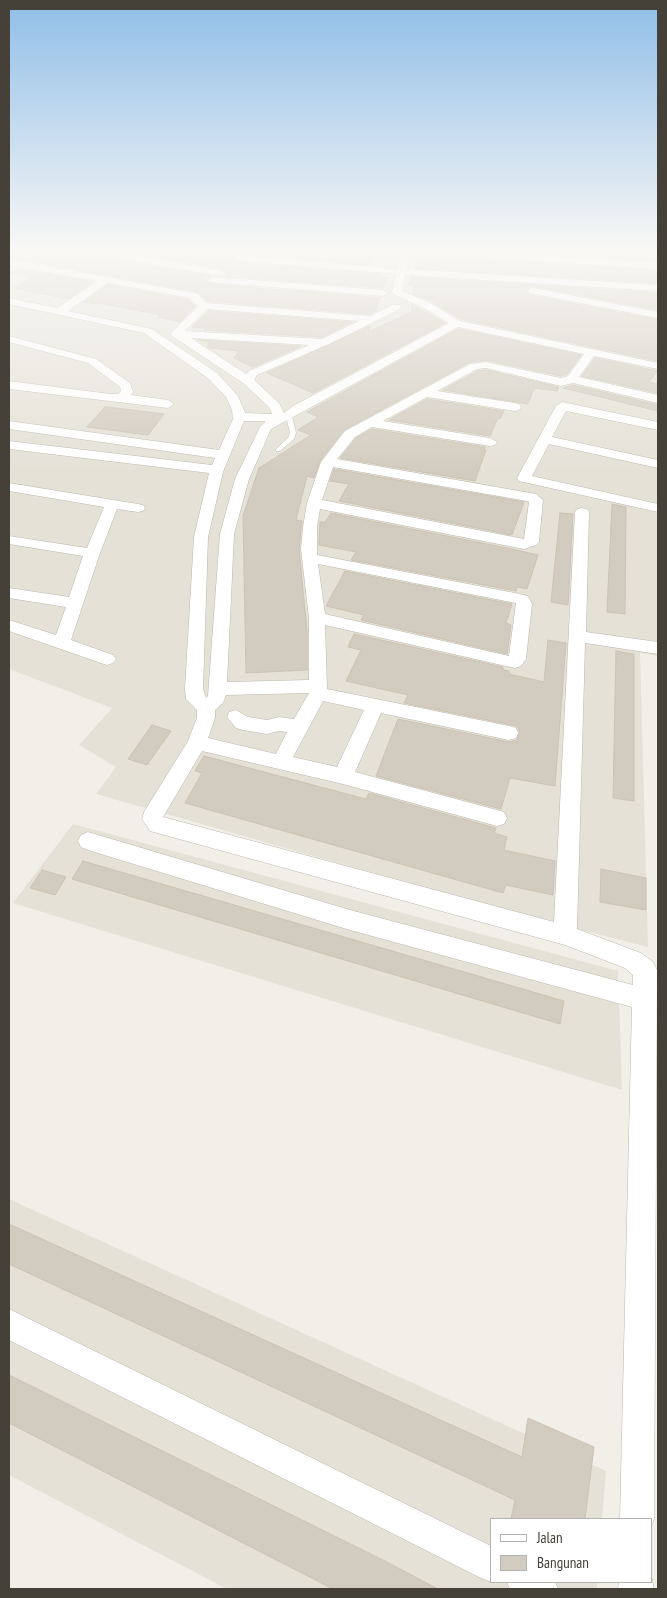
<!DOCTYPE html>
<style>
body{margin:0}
#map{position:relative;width:667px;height:1598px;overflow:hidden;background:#f2efe8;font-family:"PT Sans Narrow",sans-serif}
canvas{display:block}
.frame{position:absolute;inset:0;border:10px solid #454038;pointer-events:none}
.legend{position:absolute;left:490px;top:1518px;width:162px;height:65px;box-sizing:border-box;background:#fff;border:1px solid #b5b3af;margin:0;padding:6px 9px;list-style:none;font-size:15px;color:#454038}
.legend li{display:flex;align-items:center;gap:10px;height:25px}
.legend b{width:25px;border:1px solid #b5b3af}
</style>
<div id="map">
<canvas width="667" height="1598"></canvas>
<div class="frame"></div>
<ul class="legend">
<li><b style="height:6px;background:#fff"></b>Jalan</li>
<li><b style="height:14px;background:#d2cbbf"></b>Bangunan</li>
</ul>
</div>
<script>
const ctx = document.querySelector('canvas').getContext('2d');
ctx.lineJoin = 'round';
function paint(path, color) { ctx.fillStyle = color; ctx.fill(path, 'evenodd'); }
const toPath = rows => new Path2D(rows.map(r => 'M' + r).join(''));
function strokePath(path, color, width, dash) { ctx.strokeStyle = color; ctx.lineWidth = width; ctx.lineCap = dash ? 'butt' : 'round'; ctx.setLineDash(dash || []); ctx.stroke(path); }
const residential = toPath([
 [9,249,658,249,658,330,460,291,447,305,658,347,658,656,640,653,648,947,503,910,96,794,116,767,79,745,112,708,9,669],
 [73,824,618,971,622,1090,13,903],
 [9,1199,606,1471,602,1519,491,1519,491,1582,597,1582,597,1589,227,1589,9,1475]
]);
const building = toPath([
 [11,249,76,249,82,254,211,276,206,279,209,284,380,298,375,311,370,314,208,301,199,293,194,291,10,257,11,249],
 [113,249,376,249,370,265,239,253,232,259,239,263,377,274,377,276,387,277,383,288,225,276,228,272,221,268,113,249],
 [479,249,536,249,608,254,608,249,658,249,658,261,479,249],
 [418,255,658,271,658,283,415,268,418,255],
 [18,269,92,282,68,299,14,288,33,277,11,273,18,269],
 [412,277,658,293,658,310,533,286,527,289,529,295,658,320,658,361,461,319,431,301,413,294,414,285,409,285,412,277],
 [108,285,189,300,195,306,180,322,158,317,161,315,99,303,97,304,84,302,108,285],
 [412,305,445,323,313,393,267,373,370,326,368,332,412,312,412,305],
 [208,311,352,322,322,337,204,330,205,328,192,327,208,311],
 [458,329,581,355,567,374,561,376,486,360,470,362,344,430,320,461,314,478,307,476,296,520,302,521,299,549,307,631,307,670,246,673,243,516,259,468,311,435,298,430,318,417,307,412,458,329],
 [198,340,301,346,253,367,234,358,239,351,210,348,207,346,210,343,198,340],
 [595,358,657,371,649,382,658,384,658,393,582,376,595,358],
 [486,370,559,387,557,391,534,388,528,404,443,390,478,371,486,370],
 [573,385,658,405,658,411,563,388,573,385],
 [427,399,504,411,500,419,498,418,490,436,389,420,427,399],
 [105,407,116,408,164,414,148,435,87,427,105,407],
 [372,429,485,447,484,450,486,450,475,481,340,458,356,438,372,429],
 [334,469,524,502,512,535,339,501,349,484,330,481,334,469],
 [612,504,626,507,625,614,607,612,612,504],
 [331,513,507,548,538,555,527,589,517,587,516,591,351,560,356,552,319,545,320,522,325,522,331,513],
 [560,513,573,514,568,605,551,602,560,513],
 [345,571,512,604,506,623,511,625,507,654,361,620,364,615,326,606,345,571],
 [354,634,503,667,503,670,509,671,509,674,544,682,548,640,566,643,555,786,510,778,501,809,376,776,398,719,509,742,517,740,520,732,517,726,404,703,408,695,346,681,361,650,348,647,354,634],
 [616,651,634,654,634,801,613,798,616,651],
 [152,725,171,731,147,765,128,759,152,725],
 [204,756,366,799,369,793,496,828,494,833,507,837,504,850,555,861,553,895,506,885,503,893,185,803,202,773,195,771,204,756],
 [83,861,564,1001,560,1024,72,879,83,861],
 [601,869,646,878,646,910,600,902,601,869],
 [42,870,66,877,55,895,30,888,42,870],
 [9,1224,522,1457,528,1418,594,1447,585,1519,511,1519,515,1500,9,1264,9,1224],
 [9,1375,383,1560,438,1589,333,1589,9,1423,9,1375]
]);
const service = toPath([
 [289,414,292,416,296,433,294,439,280,451,276,451,276,449,288,438,290,433,286,416,289,414]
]);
const minor = toPath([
 [78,249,100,249,221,270,226,273,221,276,82,252,78,249],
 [395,249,446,249,658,263,658,269,410,253,407,269,658,285,658,291,405,275,402,291,430,303,460,321,658,363,658,369,594,356,579,377,658,395,658,403,573,383,561,386,486,368,477,369,437,391,515,403,519,404,521,407,519,410,515,411,427,397,383,421,490,438,497,442,495,445,490,446,372,427,355,437,337,459,536,494,543,500,539,542,536,545,524,549,320,509,317,527,317,555,515,593,528,596,532,604,526,659,521,666,515,668,325,625,327,689,509,726,516,728,518,733,516,738,509,740,381,713,355,772,497,810,504,812,507,818,504,824,497,826,343,784,202,751,163,817,554,922,575,512,577,509,582,508,587,509,589,512,586,632,658,642,658,654,585,643,577,929,641,953,653,962,657,970,654,1519,651,1527,651,1519,620,1519,632,1007,350,930,88,850,81,847,78,841,81,835,88,832,350,910,633,985,633,975,625,968,565,945,150,831,142,819,144,812,188,741,197,718,197,710,186,699,185,689,194,537,209,473,9,449,9,441,212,465,215,458,9,429,9,421,219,450,233,419,232,410,226,397,209,379,144,333,9,304,9,298,57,308,97,281,9,265,9,259,194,293,198,294,207,303,370,316,392,305,400,305,401,307,400,309,376,321,329,344,257,375,254,380,279,403,284,413,293,406,449,323,422,307,393,294,392,292,396,274,239,261,234,258,239,255,397,269,401,252,395,249],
 [108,283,190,298,198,306,172,332,171,334,172,336,243,383,269,407,272,414,245,413,238,396,217,373,152,329,68,311,108,283],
 [207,309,359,321,322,339,185,331,207,309],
 [458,327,584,354,568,376,561,378,486,362,470,364,345,431,321,462,307,503,303,527,301,549,309,618,309,680,227,682,234,534,249,479,271,429,458,327],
 [191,338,309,345,249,371,246,374,191,338],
 [244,421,266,421,260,427,235,479,220,534,208,696,206,698,203,689,208,537,223,472,244,421],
 [333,467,527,501,529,502,524,539,322,500,333,467],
 [318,564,516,603,509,656,325,614,318,564],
 [309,693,294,719,279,717,267,720,248,717,236,710,229,712,227,717,236,728,243,730,267,734,279,731,287,732,276,754,208,738,215,718,215,710,223,703,226,695,309,693],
 [323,701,364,710,337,767,293,757,323,701],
 [213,277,383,290,388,293,383,296,209,282,208,280,213,277],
 [533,288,658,312,658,318,529,293,529,289,533,288],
 [9,336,96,359,130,383,133,392,131,395,168,400,174,404,168,408,9,389,9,381,110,394,118,394,121,391,120,387,88,363,9,342,9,336],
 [562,402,658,422,658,430,566,411,552,437,658,460,658,468,549,444,532,476,658,504,658,512,519,481,517,478,556,406,562,402],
 [9,483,138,504,143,505,145,508,143,511,138,512,117,509,100,553,71,640,113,655,116,659,113,663,107,665,101,663,9,631,9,620,56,635,66,607,9,598,9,588,69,597,83,556,9,544,9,536,87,548,104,507,9,491,9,483],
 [9,1309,491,1546,491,1582,493,1582,491,1582,479,1577,9,1340,9,1309],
 [651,1575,654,1589,618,1589,619,1582,651,1582,651,1575],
 [507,1582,555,1582,558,1589,510,1589,507,1582]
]);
paint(residential, '#e5e1d7');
paint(building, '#d2cbbf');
strokePath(building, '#ccc3b3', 1);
strokePath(service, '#bcb7ac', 1);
strokePath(minor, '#bcb7ac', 1);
paint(service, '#fff');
paint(minor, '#fff');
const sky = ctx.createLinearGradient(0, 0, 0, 473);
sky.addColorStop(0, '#90bee8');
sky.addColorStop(0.53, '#f9f8f5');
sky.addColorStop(1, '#f9f8f500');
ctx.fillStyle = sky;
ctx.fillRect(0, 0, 667, 473);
</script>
